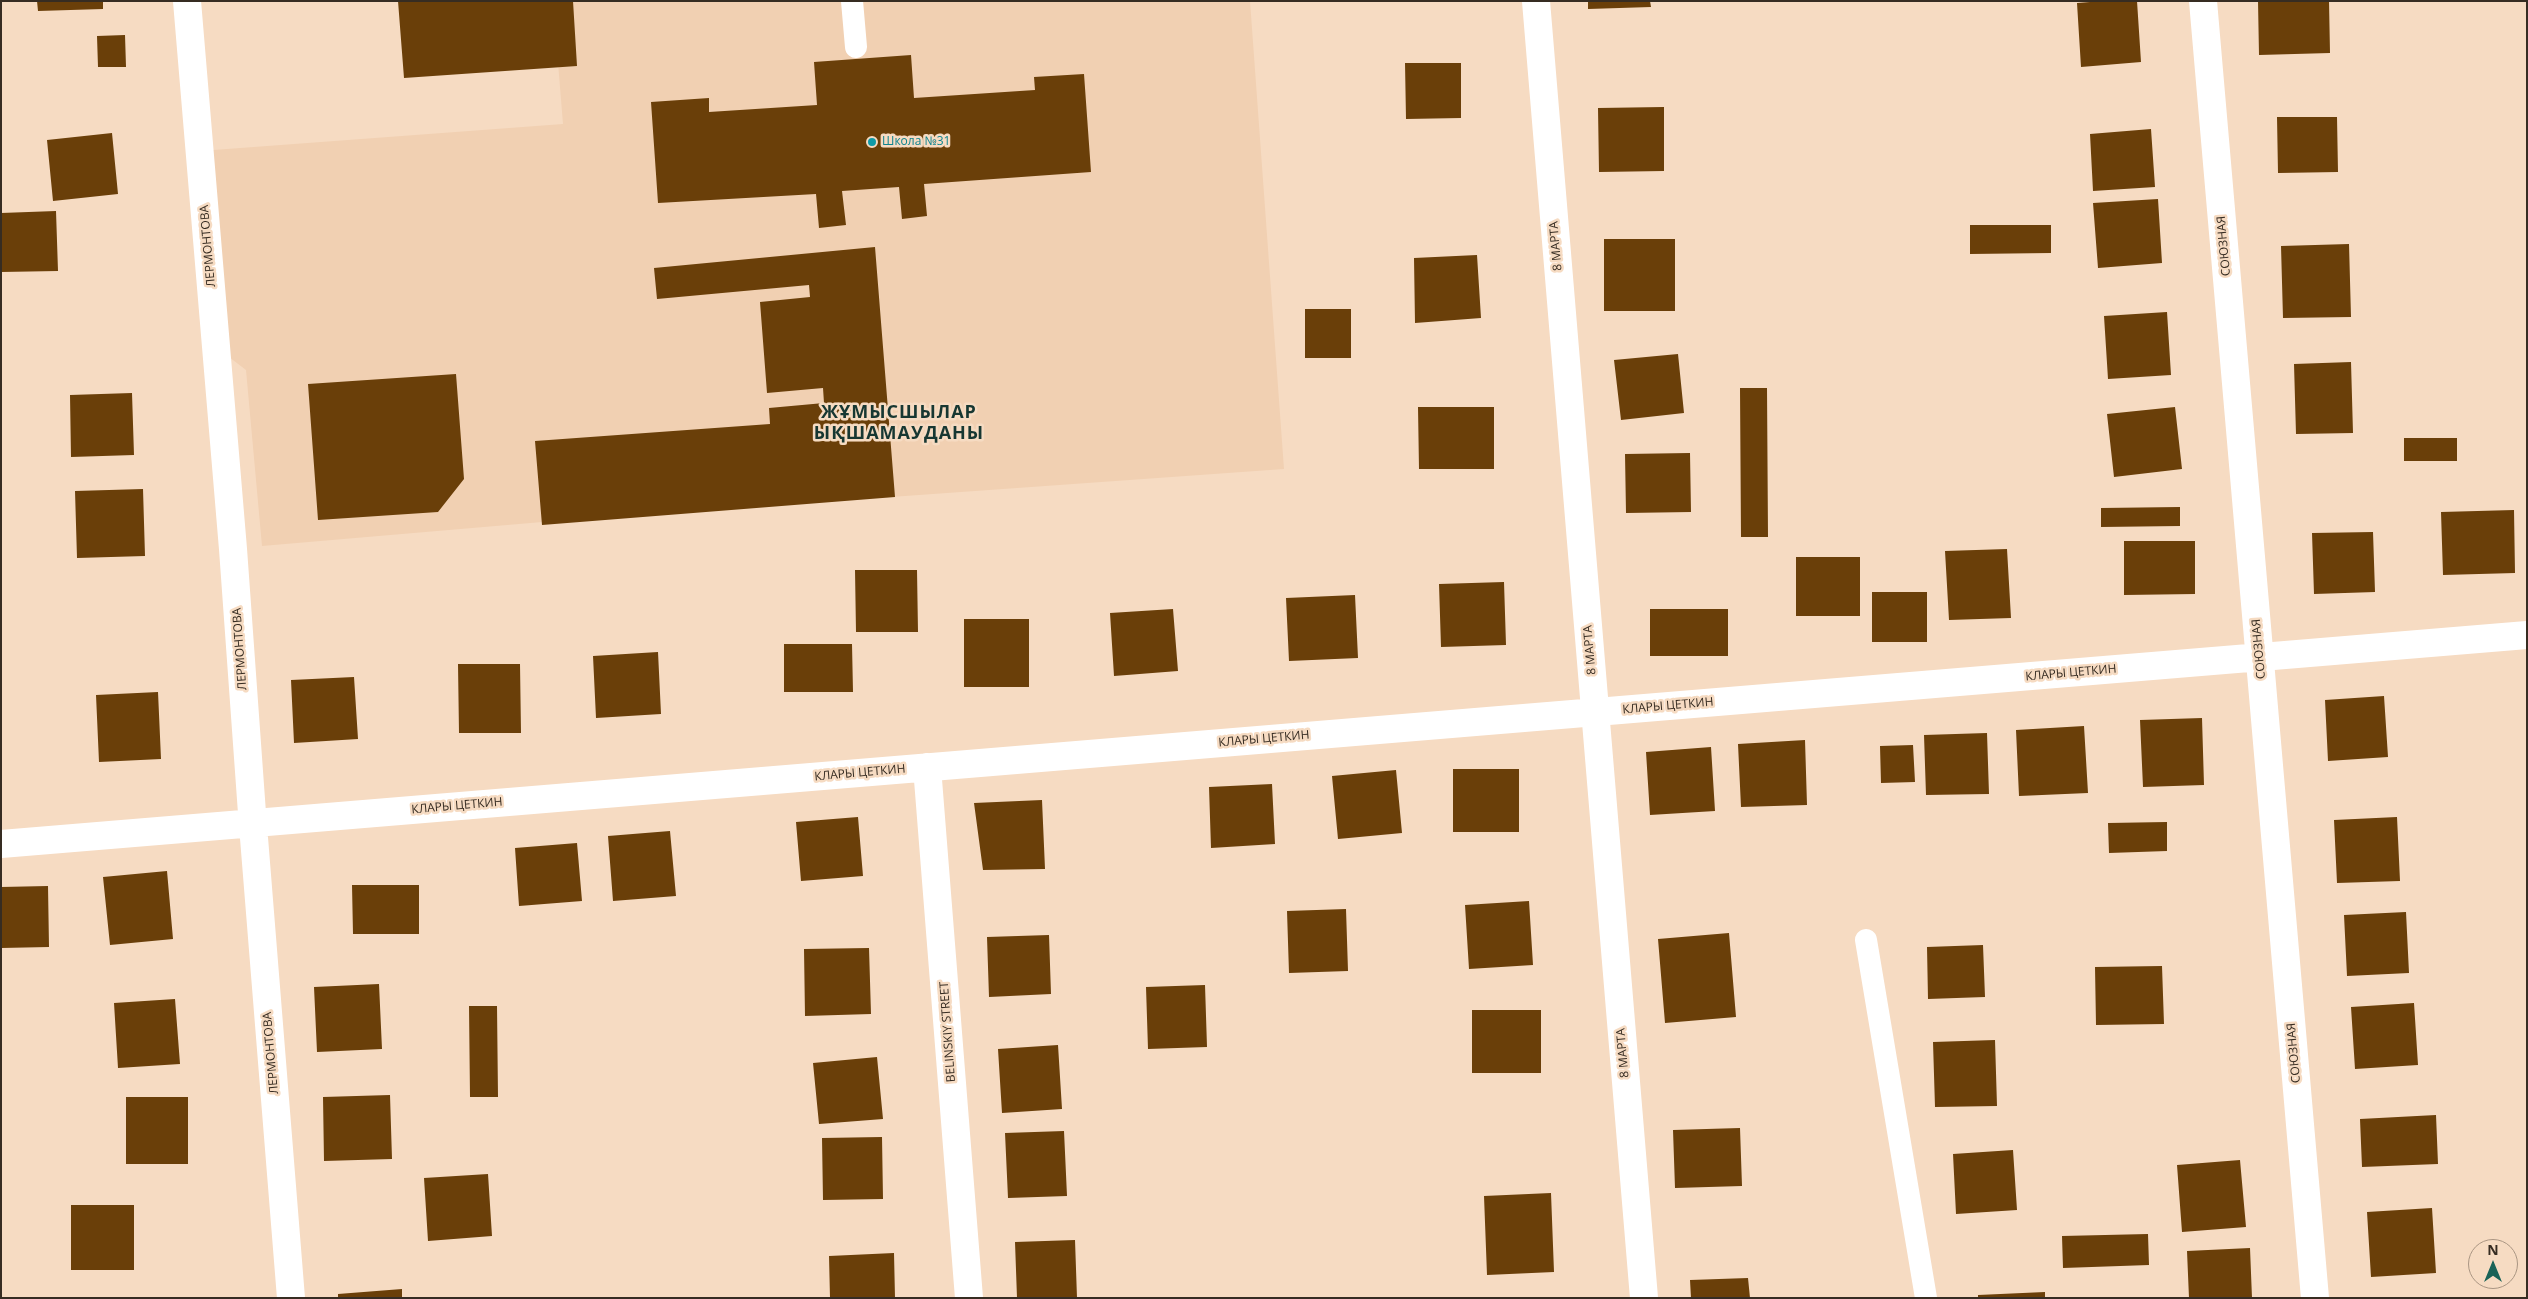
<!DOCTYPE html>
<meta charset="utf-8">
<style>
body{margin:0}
#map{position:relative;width:2528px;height:1299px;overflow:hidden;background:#f6dbc2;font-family:"Open Sans",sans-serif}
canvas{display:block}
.frame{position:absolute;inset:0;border:2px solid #362c22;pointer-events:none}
.north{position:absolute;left:2468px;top:1239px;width:50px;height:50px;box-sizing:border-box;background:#f6dbc2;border:1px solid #a99582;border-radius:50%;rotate:0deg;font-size:14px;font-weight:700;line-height:20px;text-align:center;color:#362c22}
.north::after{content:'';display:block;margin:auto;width:18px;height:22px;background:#1a6358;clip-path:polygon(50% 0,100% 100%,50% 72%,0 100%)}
</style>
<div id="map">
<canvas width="2528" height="1299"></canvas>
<div class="frame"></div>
<div class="north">N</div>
</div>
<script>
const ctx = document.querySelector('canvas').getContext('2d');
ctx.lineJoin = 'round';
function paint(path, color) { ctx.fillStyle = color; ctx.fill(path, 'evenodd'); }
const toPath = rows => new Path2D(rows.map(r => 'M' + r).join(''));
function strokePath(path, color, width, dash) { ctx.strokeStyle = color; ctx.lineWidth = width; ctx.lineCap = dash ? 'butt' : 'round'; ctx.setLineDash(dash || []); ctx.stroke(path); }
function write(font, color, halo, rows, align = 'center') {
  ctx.font = font + ' "Open Sans",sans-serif'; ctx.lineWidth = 5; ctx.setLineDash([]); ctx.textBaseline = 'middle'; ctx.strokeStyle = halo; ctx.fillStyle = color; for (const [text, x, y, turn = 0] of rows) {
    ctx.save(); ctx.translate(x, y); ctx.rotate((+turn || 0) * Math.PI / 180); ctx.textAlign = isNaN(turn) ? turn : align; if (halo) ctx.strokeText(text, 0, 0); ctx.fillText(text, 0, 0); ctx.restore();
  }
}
const built = toPath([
 [553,1,1250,1,1284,469,554,521,262,546,246,370,216,347,200,151,563,124]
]);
const building = toPath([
 [37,1,103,1,103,9,38,11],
 [398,1,573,1,577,66,404,78],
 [1588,1,1650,1,1651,7,1588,9],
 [2103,1,2137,1,2141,62,2081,67,2077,3],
 [2258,1,2329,1,2330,53,2259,55],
 [125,35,126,67,98,67,97,36],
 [911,55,914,98,1035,90,1034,77,1084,74,1091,172,924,184,927,216,902,219,899,187,842,191,846,225,819,228,816,194,658,203,651,102,709,98,709,112,817,105,814,62],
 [1405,63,1461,63,1461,118,1406,119],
 [1664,107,1664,171,1599,172,1598,108],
 [2277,117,2337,117,2338,172,2278,173],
 [2151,129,2155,187,2093,191,2090,134],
 [112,133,118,194,53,201,47,140],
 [2158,199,2162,263,2098,268,2093,203],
 [56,211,58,271,1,272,1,213],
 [1970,225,2051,225,2051,253,1970,254],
 [1604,239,1675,239,1675,311,1604,311],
 [2349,244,2351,317,2283,318,2281,246],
 [875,247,895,497,542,525,535,441,770,424,769,408,824,403,823,388,767,393,760,302,810,297,809,285,657,299,654,268],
 [1477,255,1481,318,1415,323,1414,258],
 [1305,309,1351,309,1351,358,1305,358],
 [2167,312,2171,375,2108,379,2104,316],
 [1678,354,1684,413,1621,420,1614,360],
 [2351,362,2353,433,2296,434,2294,364],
 [456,374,464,479,438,512,318,520,308,384],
 [1740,388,1767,388,1768,537,1741,537],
 [132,393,134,455,71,457,70,395],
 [1418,407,1494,407,1494,469,1419,469],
 [2175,407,2182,469,2114,477,2107,414],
 [2404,438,2457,438,2457,461,2404,461],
 [1690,453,1691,512,1626,513,1625,454],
 [143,489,145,556,77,558,75,491],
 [2180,507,2180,526,2101,527,2101,508],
 [2514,510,2515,573,2443,575,2441,512],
 [2373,532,2375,592,2314,594,2312,533],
 [2124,541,2195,541,2195,594,2124,595],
 [2007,549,2011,618,1949,620,1945,551],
 [1796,557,1860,557,1860,616,1796,616],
 [855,570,917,570,918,632,856,632],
 [1504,582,1506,645,1441,647,1439,584],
 [1872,592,1927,592,1927,642,1872,642],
 [1355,595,1358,658,1289,661,1286,598],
 [1173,609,1178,671,1114,676,1110,613],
 [1650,609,1728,609,1728,656,1650,656],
 [964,619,1029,619,1029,687,964,687],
 [784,644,852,644,853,692,784,692],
 [658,652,661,714,596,718,593,656],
 [458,664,520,664,521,733,459,733],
 [354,677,358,739,294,743,291,680],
 [158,692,161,759,99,762,96,695],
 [2384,696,2388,757,2328,761,2325,700],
 [2202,718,2204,785,2143,787,2140,720],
 [2084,726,2088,793,2019,796,2016,730],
 [1987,733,1989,794,1926,795,1924,735],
 [1805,740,1807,805,1741,807,1738,744],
 [1913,745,1915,782,1881,783,1880,746],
 [1711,747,1715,811,1650,815,1646,752],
 [1453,769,1519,769,1519,832,1453,832],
 [1396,770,1402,833,1338,839,1332,776],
 [1272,784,1275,844,1211,848,1209,787],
 [1042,800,1045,869,983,870,974,803],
 [858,817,863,876,801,881,796,822],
 [2397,817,2400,881,2337,883,2334,820],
 [2167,822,2167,851,2109,853,2108,823],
 [670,831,676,896,613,901,608,836],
 [577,843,582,901,519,906,515,848],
 [167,871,173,939,110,945,103,877],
 [352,885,419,885,419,934,353,934],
 [48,886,49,947,1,948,1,887],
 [1529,901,1533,965,1469,969,1465,905],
 [1346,909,1348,971,1289,973,1287,911],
 [2406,912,2409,973,2347,976,2344,915],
 [1729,933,1736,1017,1665,1023,1658,939],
 [1049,935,1051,994,989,997,987,937],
 [1983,945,1985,997,1928,999,1927,947],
 [869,948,871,1014,805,1016,804,949],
 [2162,966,2164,1024,2096,1025,2095,967],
 [379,984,382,1049,317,1052,314,987],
 [1205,985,1207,1047,1148,1049,1146,987],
 [175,999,180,1064,118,1068,114,1003],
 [2414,1003,2418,1065,2355,1069,2351,1007],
 [469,1006,497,1006,498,1097,470,1097],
 [1472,1010,1541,1010,1541,1073,1472,1073],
 [1995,1040,1997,1106,1935,1107,1933,1042],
 [1058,1045,1062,1109,1002,1113,998,1049],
 [877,1057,883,1119,819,1124,813,1063],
 [390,1095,392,1159,324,1161,323,1097],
 [126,1097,188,1097,188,1164,126,1164],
 [2436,1115,2438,1164,2362,1167,2360,1119],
 [1740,1128,1742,1186,1675,1188,1673,1130],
 [1064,1131,1067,1196,1008,1198,1005,1133],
 [882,1137,883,1199,823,1200,822,1138],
 [2013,1150,2017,1210,1956,1214,1953,1154],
 [2240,1160,2246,1227,2182,1232,2177,1165],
 [488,1174,492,1236,428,1241,424,1178],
 [1551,1193,1554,1272,1487,1275,1484,1196],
 [71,1205,134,1205,134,1270,71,1270],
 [2432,1208,2436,1273,2371,1277,2367,1212],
 [2148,1234,2149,1265,2063,1268,2062,1236],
 [1075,1240,1077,1298,1017,1298,1015,1242],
 [2250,1248,2252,1298,2189,1298,2187,1251],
 [894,1253,895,1298,830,1298,829,1256],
 [1748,1278,1750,1298,1691,1298,1690,1280],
 [402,1289,402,1298,338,1298,338,1294],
 [2045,1292,2045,1298,1978,1298,1978,1295]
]);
const service = toPath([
 [852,1,856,47],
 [1866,940,1926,1298]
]);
const minor = toPath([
 [187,1,233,549,252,813,291,1298],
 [1536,1,1644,1298],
 [2203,1,2315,1298],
 [927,767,969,1298],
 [1,844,2527,635]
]);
const markers = [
 [872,142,5,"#0f9aa8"]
];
const cultureNames = [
 ["Школа №31",882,142]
];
const streetNames = [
 ["ЛЕРМОНТОВА",208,246,-95],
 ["8 МАРТА",1556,246,-95],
 ["СОЮЗНАЯ",2224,246,-95],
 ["ЛЕРМОНТОВА",240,649,-94],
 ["СОЮЗНАЯ",2259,649,-95],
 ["8 МАРТА",1590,650,-95],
 ["КЛАРЫ ЦЕТКИН",2071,673,-5],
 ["КЛАРЫ ЦЕТКИН",1668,706,-5],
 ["КЛАРЫ ЦЕТКИН",1264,739,-5],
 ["КЛАРЫ ЦЕТКИН",860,773,-5],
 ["КЛАРЫ ЦЕТКИН",457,806,-5],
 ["BELINSKIY STREET",948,1032,-94],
 ["ЛЕРМОНТОВА",271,1053,-95],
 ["8 МАРТА",1623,1053,-95],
 ["СОЮЗНАЯ",2294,1053,-95]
];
const districtNames = [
 ["ЖҰМЫСШЫЛАР",899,413],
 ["ЫҚШАМАУДАНЫ",899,434]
];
paint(built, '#f1d0b2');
paint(building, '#6a3f09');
strokePath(service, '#fff', 22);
strokePath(minor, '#fff', 28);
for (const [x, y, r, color] of markers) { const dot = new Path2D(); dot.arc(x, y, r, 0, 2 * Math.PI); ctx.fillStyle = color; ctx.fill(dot); strokePath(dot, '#f6dbc2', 2); }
write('12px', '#0d838f', '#f6dbc2', cultureNames, 'left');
write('12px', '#362c22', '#f6dbc2', streetNames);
ctx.letterSpacing = '1px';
write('bold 18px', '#173732', '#f6dbc2', districtNames);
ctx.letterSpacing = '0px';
</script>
